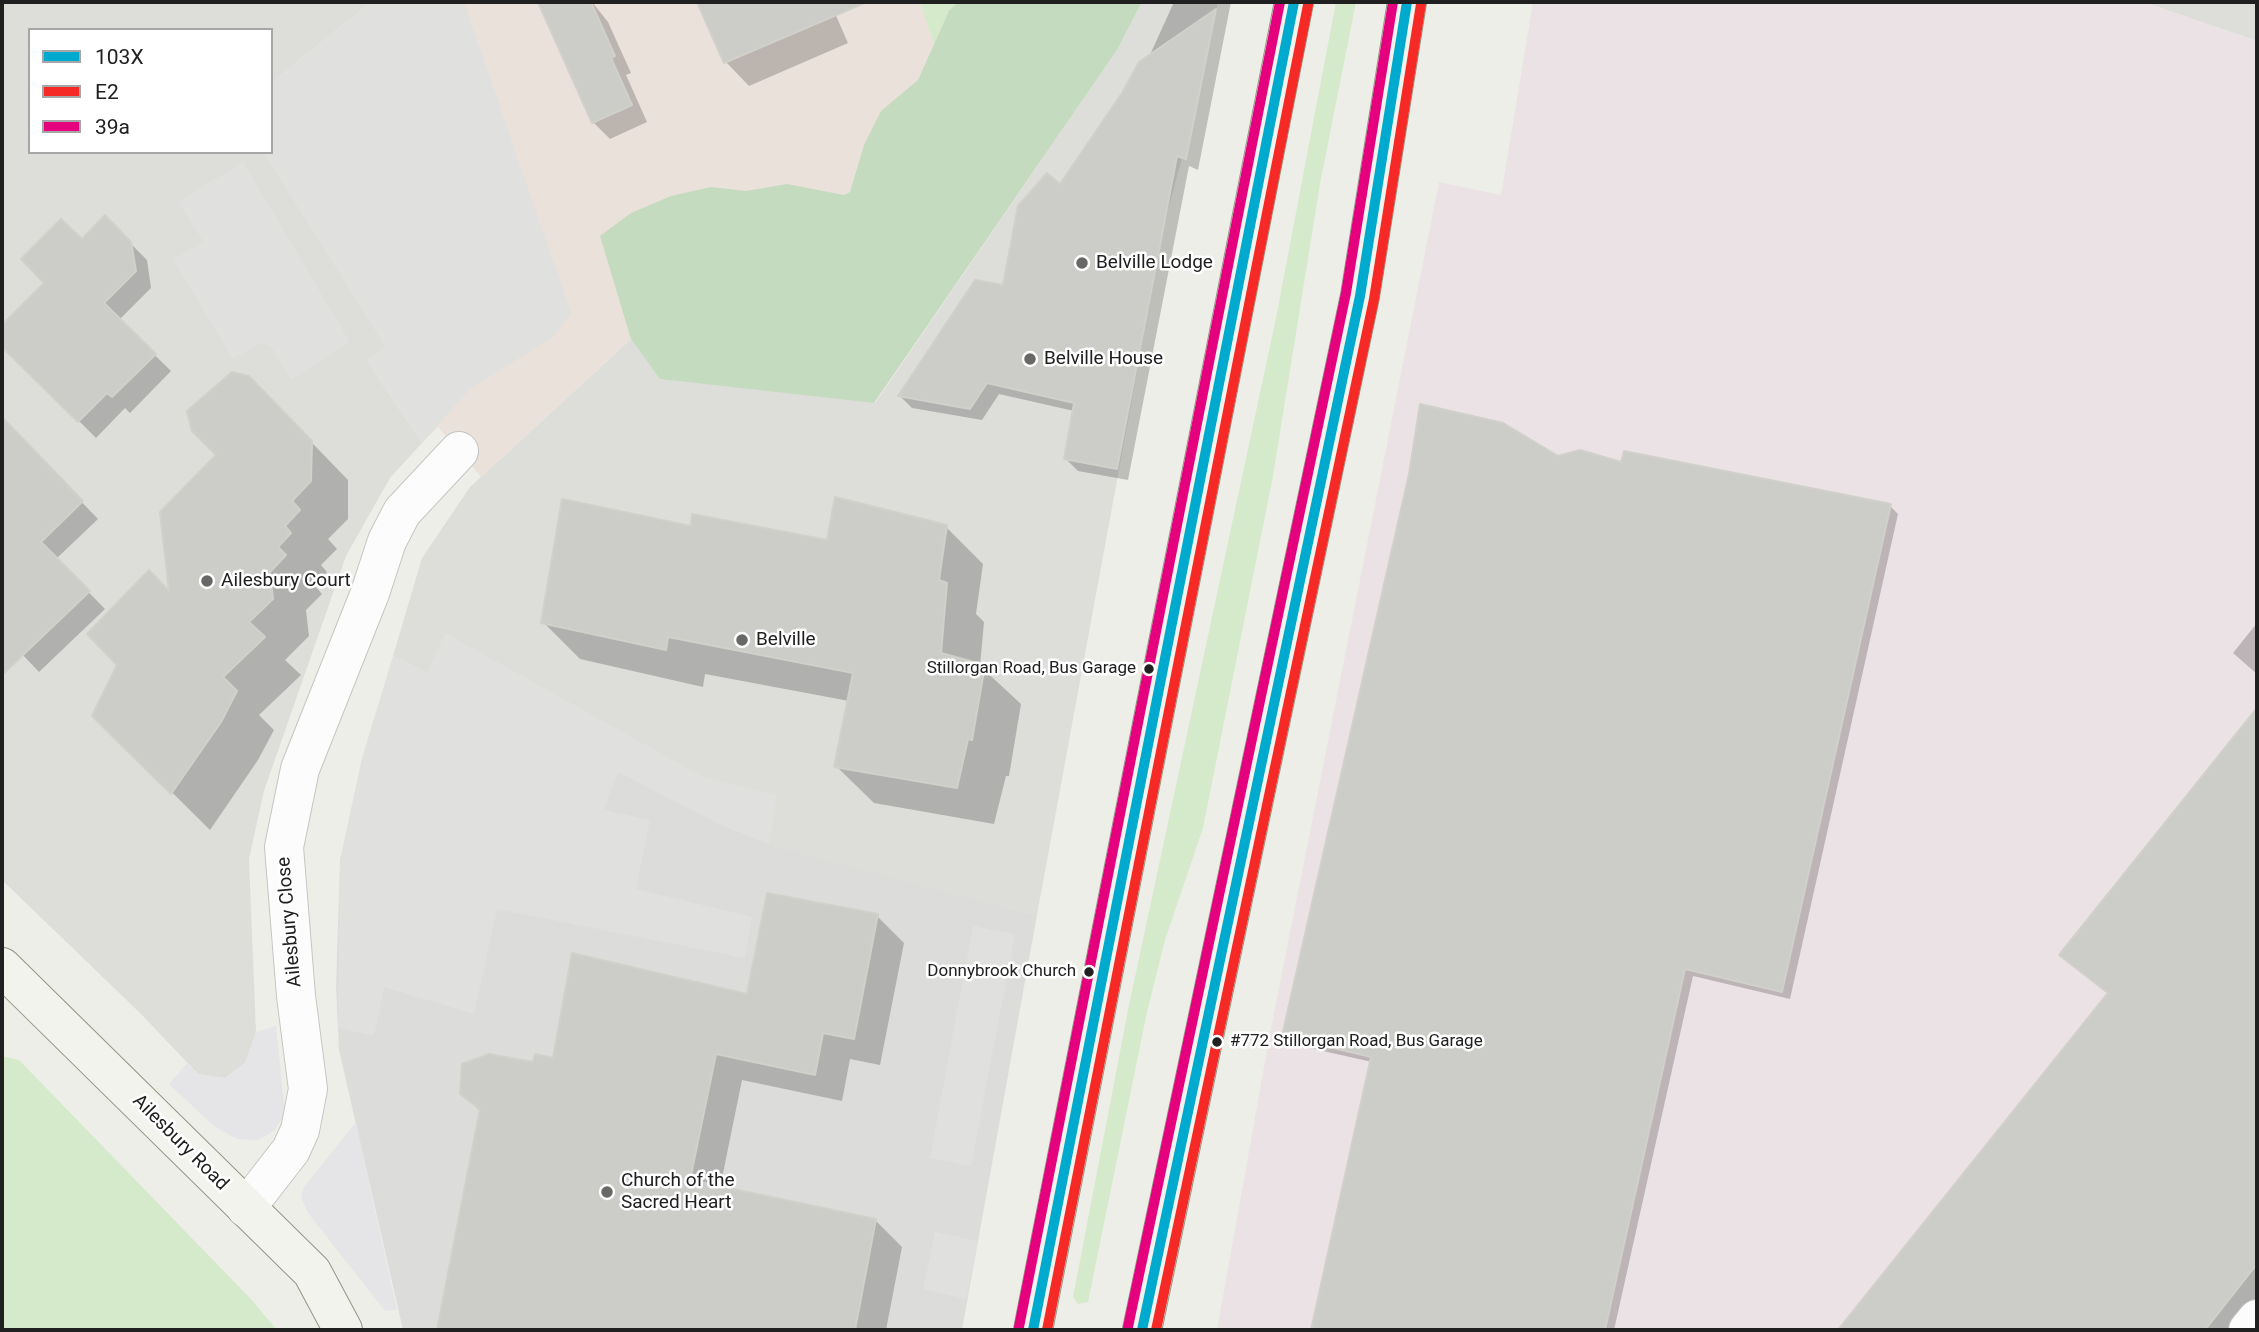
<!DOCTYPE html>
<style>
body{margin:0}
#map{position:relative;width:2259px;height:1332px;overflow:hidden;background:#eeeee9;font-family:Roboto,sans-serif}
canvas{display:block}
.frame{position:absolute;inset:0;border:4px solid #202020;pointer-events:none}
.legend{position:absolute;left:28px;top:28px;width:245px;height:126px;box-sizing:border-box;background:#fff;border:2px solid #a6a6a6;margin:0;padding:9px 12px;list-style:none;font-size:21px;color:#202020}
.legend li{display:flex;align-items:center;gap:14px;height:35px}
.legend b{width:35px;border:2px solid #a6a6a6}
</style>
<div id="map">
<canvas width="2259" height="1332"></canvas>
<div class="frame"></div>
<ul class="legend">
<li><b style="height:9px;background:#00a9ce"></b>103X</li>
<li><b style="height:9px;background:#f52a26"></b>E2</li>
<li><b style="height:9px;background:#e5007d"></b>39a</li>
</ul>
</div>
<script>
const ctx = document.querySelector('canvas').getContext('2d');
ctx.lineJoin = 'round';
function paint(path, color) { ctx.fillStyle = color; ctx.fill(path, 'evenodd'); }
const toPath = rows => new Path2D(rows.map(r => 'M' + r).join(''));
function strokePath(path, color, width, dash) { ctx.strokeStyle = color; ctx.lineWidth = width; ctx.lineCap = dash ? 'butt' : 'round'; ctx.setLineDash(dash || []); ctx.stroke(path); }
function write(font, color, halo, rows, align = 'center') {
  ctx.font = font + ' Roboto,sans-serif'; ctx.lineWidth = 5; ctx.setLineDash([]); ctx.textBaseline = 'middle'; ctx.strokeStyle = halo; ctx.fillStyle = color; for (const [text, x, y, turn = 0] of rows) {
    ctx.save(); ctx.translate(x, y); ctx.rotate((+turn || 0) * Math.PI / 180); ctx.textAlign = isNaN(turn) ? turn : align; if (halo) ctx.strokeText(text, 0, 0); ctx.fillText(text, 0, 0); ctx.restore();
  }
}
const residential = toPath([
 [2,2,371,2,271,83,271,30,30,30,30,152,264,152,386,346,367,360,422,443,390,478,346,556,264,791,249,859,256,1032,245,1063,225,1078,198,1074,141,1014,2,880],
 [1142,2,1218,2,1186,159,1182,158,1164,225,1037,915,769,844,720,824,393,656,422,558,470,487,631,339,875,403,1117,50],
 [2143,2,2257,2,2257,41],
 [2257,1264,2257,1330,2205,1330]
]);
const commercial = toPath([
 [371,2,1142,2,1117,50,874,403,660,379,631,339,481,477,438,427,422,443,384,387,367,360,385,346,264,152,271,152,271,83]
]);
const industrial = toPath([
 [1533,2,2143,2,2257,41,2257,1264,2205,1330,1217,1330,1271,1028,1439,182,1501,195]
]);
const religious = toPath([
 [374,718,570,746,720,824,770,844,1037,915,962,1330,403,1330,339,1050,336,987,340,860]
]);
const grass = toPath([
 [920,2,958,2,949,11,934,43],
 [1336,2,1356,2,1320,184,1273,476,1203,828,1165,940,1147,1012,1088,1302,1078,1304,1073,1297,1129,1005,1276,318],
 [2,1056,19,1060,250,1298,277,1330,2,1330]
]);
const forest = toPath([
 [958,2,1142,2,1117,50,874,403,660,379,631,339,600,236,631,213,671,196,711,187,746,191,787,184,844,195,850,192,864,145,881,111,918,80,949,11]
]);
const parking = toPath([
 [371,2,464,2,571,313,554,336,469,390,422,443,367,360,385,346,264,152,271,152,271,83],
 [243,162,350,342,291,380,272,348,261,343,233,359,173,260,203,241,178,202],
 [445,633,705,778,777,795,769,844,719,824,618,772,604,810,650,820,636,889,752,917,745,958,497,909,474,1014,384,987,374,1036,338,1028,340,860,362,758,393,656,427,673],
 [973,926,1015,934,971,1166,930,1158],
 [935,1232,978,1241,966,1299,923,1289]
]);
const plaza = toPath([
 [276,1026,285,1114,274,1131,258,1140,237,1139,215,1127,169,1084,187,1063,198,1074,225,1078,245,1063,256,1032],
 [356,1122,371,1193,397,1310,385,1311,308,1213,301,1197,304,1187]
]);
const shadow = toPath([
 [540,2,592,2,608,22,631,73,626,75,647,122,610,139,593,122],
 [699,2,830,2,848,43,749,86,726,62],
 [1174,2,1231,2,1198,170,1189,166,1128,480,1078,471,1066,459,1074,411,999,394,982,420,912,408,900,396,1004,287,1060,187,1149,57],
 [105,218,147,260,151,288,119,320,171,371,130,413,125,408,96,438,2,344,2,328],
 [286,416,348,480,348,519,328,539,337,549,321,565,327,572,314,585,322,594,306,610,309,636,285,660,301,675,259,715,274,730,258,760,210,830,94,715],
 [14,432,98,519,56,559,105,609,39,672,2,633,2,444],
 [1558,458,1622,464,1890,506,1898,514,1790,999,1693,976,1614,1330,1312,1330,1372,1062,1292,1044,1284,1036],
 [946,527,983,564,976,614,984,622,980,666,1021,704,1009,776,1006,776,994,824,874,803,836,766,849,701,705,674,703,687,580,659,543,622,692,529,828,542],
 [2257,623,2257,674,2233,653],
 [2257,711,2257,1308,2238,1330,1840,1330,2109,994,2062,955],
 [877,916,904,943,880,1065,850,1059,842,1101,742,1080,720,1188,875,1220,902,1247,886,1330,438,1330,481,1112,462,1093,534,1064,749,996]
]);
const building = toPath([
 [538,2,591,2,615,56,611,58,632,105,592,123,538,2],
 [697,2,867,2,724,63,697,2],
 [1216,9,1186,159,1177,156,1117,469,1064,459,1074,403,987,383,970,409,898,396,975,280,1003,285,1018,206,1047,173,1060,184,1122,93,1139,62,1216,9],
 [105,215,131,242,136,271,104,303,156,354,112,397,107,393,78,422,2,347,2,325,44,283,21,259,61,219,82,239,105,215],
 [232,372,249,376,312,441,311,481,292,501,300,510,285,526,291,533,278,547,286,555,270,572,273,599,249,622,265,637,223,677,237,691,221,722,171,794,92,716,117,665,87,634,149,570,169,591,160,512,216,455,192,431,187,411,232,372],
 [1420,404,1503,423,1558,456,1580,450,1621,462,1624,451,1891,504,1782,992,1685,969,1605,1330,1311,1330,1371,1057,1282,1036,1409,474,1420,404],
 [2,417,83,501,41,542,90,591,2,675,2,417],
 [835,497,947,525,939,580,947,583,941,653,985,665,972,740,968,739,957,788,834,767,853,673,668,637,666,650,541,623,562,499,691,526,692,514,827,540,835,497],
 [2257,708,2257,1264,2205,1330,1838,1330,2108,993,2059,955,2257,708],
 [767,893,878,914,854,1039,823,1033,815,1075,716,1054,690,1180,876,1219,855,1330,437,1330,480,1109,460,1094,462,1064,489,1054,533,1062,535,1054,553,1058,572,953,747,994,767,893]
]);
const minor = toPath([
 [246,1208,291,1150,300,1130,308,1089,296,996,284,847,300,769,370,593,387,541,402,512,459,451],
 [2248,1330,2257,1319]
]);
const secondary = toPath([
 [2,967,312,1272,343,1330],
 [1033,1330,1294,2],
 [1142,1330,1360,296,1407,2]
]);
const bus1 = toPath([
 [1033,1330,1294,2],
 [1142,1330,1360,296,1407,2]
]);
const bus2 = toPath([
 [1047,1330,1308,5],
 [1156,1330,1374,299,1421,4]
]);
const bus3 = toPath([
 [1019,1327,1280,2],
 [1128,1327,1346,293,1393,2]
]);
const markers = [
 [1082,263,7,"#686866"],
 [1030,359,7,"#686866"],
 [207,581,7,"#686866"],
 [742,640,7,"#686866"],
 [1149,669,6,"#202020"],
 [1089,972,6,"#202020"],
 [1217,1042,6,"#202020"],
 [607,1192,7,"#686866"]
];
const busNames = [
 ["Stillorgan Road, Bus Garage",1136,669],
 ["Donnybrook Church",1076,972],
 ["#772 Stillorgan Road, Bus Garage",1230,1042,"left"]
];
const poiNames = [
 ["Belville Lodge",1096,263],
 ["Belville House",1044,359],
 ["Ailesbury Court",221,581],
 ["Belville",756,640],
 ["Church of the",621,1181],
 ["Sacred Heart",621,1203]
];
const streetNames = [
 ["Ailesbury Close",290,922,-95],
 ["Ailesbury Road",180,1143,45]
];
paint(residential, '#ddddda');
paint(commercial, '#ebe1db');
paint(industrial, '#ebe2e5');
paint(religious, '#dcdcda');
paint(grass, '#d4eaca');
paint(forest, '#c4dbc0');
paint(parking, '#e0e0de');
paint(plaza, '#e5e4e7');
paint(shadow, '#0003');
paint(building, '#ccccc8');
strokePath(building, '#d1d0ca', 2);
strokePath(minor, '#c5c5c3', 40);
strokePath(secondary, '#919782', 40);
strokePath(minor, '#fcfcfc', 38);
strokePath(secondary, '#f1f3ec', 38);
strokePath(bus1, '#00a9ce', 10);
strokePath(bus2, '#f52a26', 10);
strokePath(bus3, '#e5007d', 10);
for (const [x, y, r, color] of markers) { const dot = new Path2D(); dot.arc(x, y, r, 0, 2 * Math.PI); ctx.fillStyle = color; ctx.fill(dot); strokePath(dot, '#fff', 2.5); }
write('17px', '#202020', '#fff', busNames, 'right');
write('19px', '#202020', '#fff', poiNames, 'left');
write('19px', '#202020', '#fff', streetNames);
</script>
